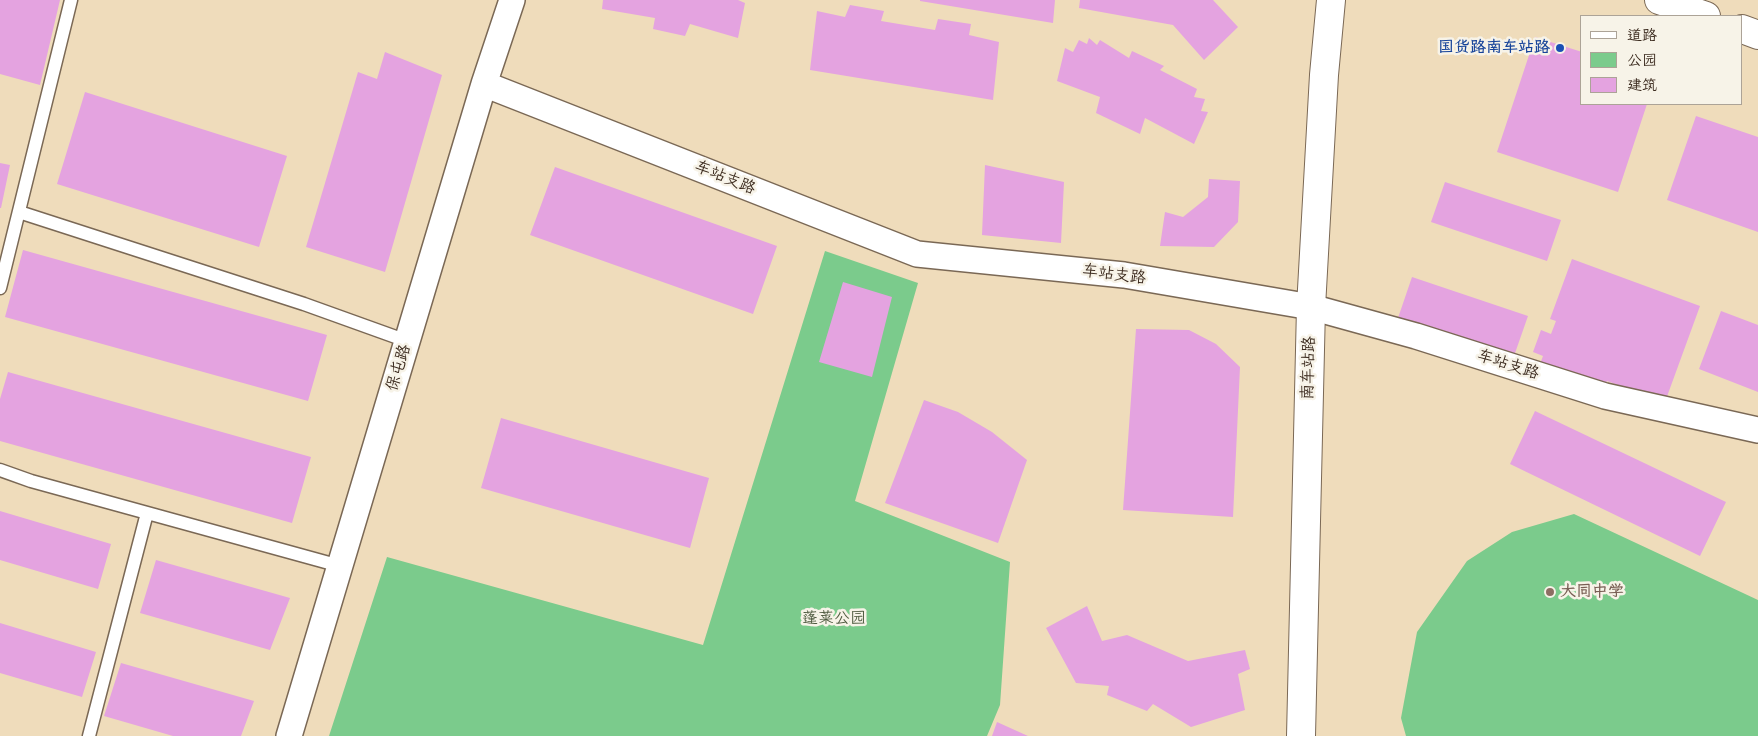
<!DOCTYPE html>
<meta charset="utf-8">
<style>
body{margin:0}
#map{position:relative;width:1758px;height:736px;overflow:hidden;background:#efdcbb;font-family:Pangolin,"LXGW WenKai TC",sans-serif}
canvas{display:block}
.legend{position:absolute;left:1580px;top:15px;width:162px;height:90px;box-sizing:border-box;background:#f7f3e8;border:1px solid #aca397;margin:0;padding:6px 9px;list-style:none;font-size:15px;color:#3b2a1e}
.legend li{display:flex;align-items:center;gap:10px;height:25px}
.legend b{width:25px;border:1px solid #aca397}
</style>
<div id="map">
<canvas width="1758" height="736"></canvas>
<ul class="legend">
<li><b style="height:6px;background:#fff"></b>道路</li>
<li><b style="height:14px;background:#7bcb8c"></b>公园</li>
<li><b style="height:14px;background:#e4a3e0"></b>建筑</li>
</ul>
</div>
<script>
const ctx = document.querySelector('canvas').getContext('2d');
ctx.lineJoin = 'round';
function paint(path, color) { ctx.fillStyle = color; ctx.fill(path, 'evenodd'); }
const toPath = rows => new Path2D(rows.map(r => 'M' + r).join(''));
function strokePath(path, color, width, dash) { ctx.strokeStyle = color; ctx.lineWidth = width; ctx.lineCap = dash ? 'butt' : 'round'; ctx.setLineDash(dash || []); ctx.stroke(path); }
function write(font, color, halo, rows, align = 'center') {
  ctx.font = font + ' Pangolin,"LXGW WenKai TC",sans-serif'; ctx.lineWidth = 5; ctx.setLineDash([]); ctx.textBaseline = 'middle'; ctx.strokeStyle = halo; ctx.fillStyle = color; for (const [text, x, y, turn = 0] of rows) {
    ctx.save(); ctx.translate(x, y); ctx.rotate((+turn || 0) * Math.PI / 180); ctx.textAlign = isNaN(turn) ? turn : align; if (halo) ctx.strokeText(text, 0, 0); ctx.fillText(text, 0, 0); ctx.restore();
  }
}
const green = toPath([
 [825,251,918,283,855,501,1010,562,1000,705,987,736,329,736,387,557,703,645],
 [1574,514,1758,600,1758,736,1406,736,1401,718,1417,632,1467,561,1512,532]
]);
const building = toPath([
 [0,0,60,0,40,85,0,74],
 [603,0,738,0,745,3,738,38,690,24,685,36,653,29,655,18,602,9],
 [920,0,1055,0,1053,23,920,1],
 [1080,0,1213,0,1238,27,1204,60,1173,25,1079,8],
 [850,5,884,11,881,21,935,30,938,19,971,24,969,35,999,42,993,100,810,70,817,11,845,17],
 [1535,37,1582,52,1582,104,1647,104,1618,192,1497,152],
 [1089,38,1097,45,1100,40,1129,58,1132,51,1164,66,1160,70,1197,89,1194,97,1205,99,1201,111,1208,112,1194,144,1145,118,1140,134,1096,113,1100,97,1057,81,1065,48,1073,52,1079,40,1087,44],
 [385,52,442,75,385,272,306,247,358,72,377,79],
 [85,92,287,156,259,247,57,184],
 [1696,116,1758,137,1758,232,1667,200],
 [0,163,10,165,1,208,0,208],
 [985,165,1064,182,1061,243,982,235],
 [555,167,777,246,753,314,530,235],
 [1209,179,1240,181,1238,222,1214,247,1160,246,1165,212,1183,217,1208,197],
 [1445,182,1561,220,1547,261,1431,222],
 [23,250,327,335,308,401,5,317],
 [1572,259,1700,306,1665,402,1607,381,1605,387,1540,364,1543,356,1533,352,1541,330,1551,334,1556,321,1550,319],
 [1412,277,1528,316,1514,356,1398,318],
 [843,282,892,297,872,377,819,362],
 [1721,311,1758,325,1758,392,1699,369],
 [1136,329,1189,330,1216,344,1240,367,1233,517,1123,510],
 [8,372,311,457,292,523,0,441,0,399],
 [924,400,958,412,992,432,1027,460,998,543,885,503],
 [1535,411,1726,502,1700,556,1510,464],
 [501,418,709,478,690,548,481,488],
 [0,511,111,544,98,589,0,560],
 [156,560,290,598,270,650,140,613],
 [1087,606,1102,641,1127,635,1188,661,1245,650,1250,669,1238,674,1245,710,1191,727,1153,704,1147,711,1107,695,1109,686,1076,683,1046,628],
 [0,623,96,652,82,697,0,673],
 [121,663,254,701,241,736,173,736,104,716],
 [997,722,1028,736,992,736]
]);
const service = toPath([
 [19,212,304,304,407,341],
 [0,288,71,0],
 [0,470,31,481,340,566],
 [89,736,147,513]
]);
const minor = toPath([
 [484,84,917,254,1124,275,1311,307,1416,336,1605,396,1758,430],
 [289,736,484,84,512,0]
]);
const tertiary = toPath([
 [1659,0,1706,16],
 [1742,29,1758,35],
 [1301,736,1311,307,1324,75,1331,0]
]);
const markers = [
 [1560,48,5,"#1a4fb4"],
 [1550,592,5,"#8d6e63"]
];
const transitNames = [
 ["国货路南车站路",1550,48]
];
const streetNames = [
 ["车站支路",725,178,22],
 ["车站支路",1114,275,7],
 ["车站支路",1508,365,18],
 ["保屯路",399,368,-73],
 ["南车站路",1309,368,-88]
];
const educationNames = [
 ["大同中学",1560,592]
];
const parkNames = [
 ["蓬莱公园",834,619]
];
paint(green, '#7bcb8c');
paint(building, '#e4a3e0');
strokePath(service, '#7a6855', 15);
strokePath(minor, '#7a6855', 28);
strokePath(tertiary, '#7a6855', 30);
strokePath(service, '#fff', 12);
strokePath(minor, '#fff', 25);
strokePath(tertiary, '#fff', 28);
for (const [x, y, r, color] of markers) { const dot = new Path2D(); dot.arc(x, y, r, 0, 2 * Math.PI); ctx.fillStyle = color; ctx.fill(dot); strokePath(dot, '#f7f3e8', 2); }
write('bold 16px', '#164399', '#f7f3e8', transitNames, 'right');
write('16px', '#3b2a1e', '#f7f3e8', streetNames);
write('bold 16px', '#785e54', '#f7f3e8', educationNames, 'left');
write('16px', '#4e5a3f', '#f7f3e8', parkNames);
</script>
